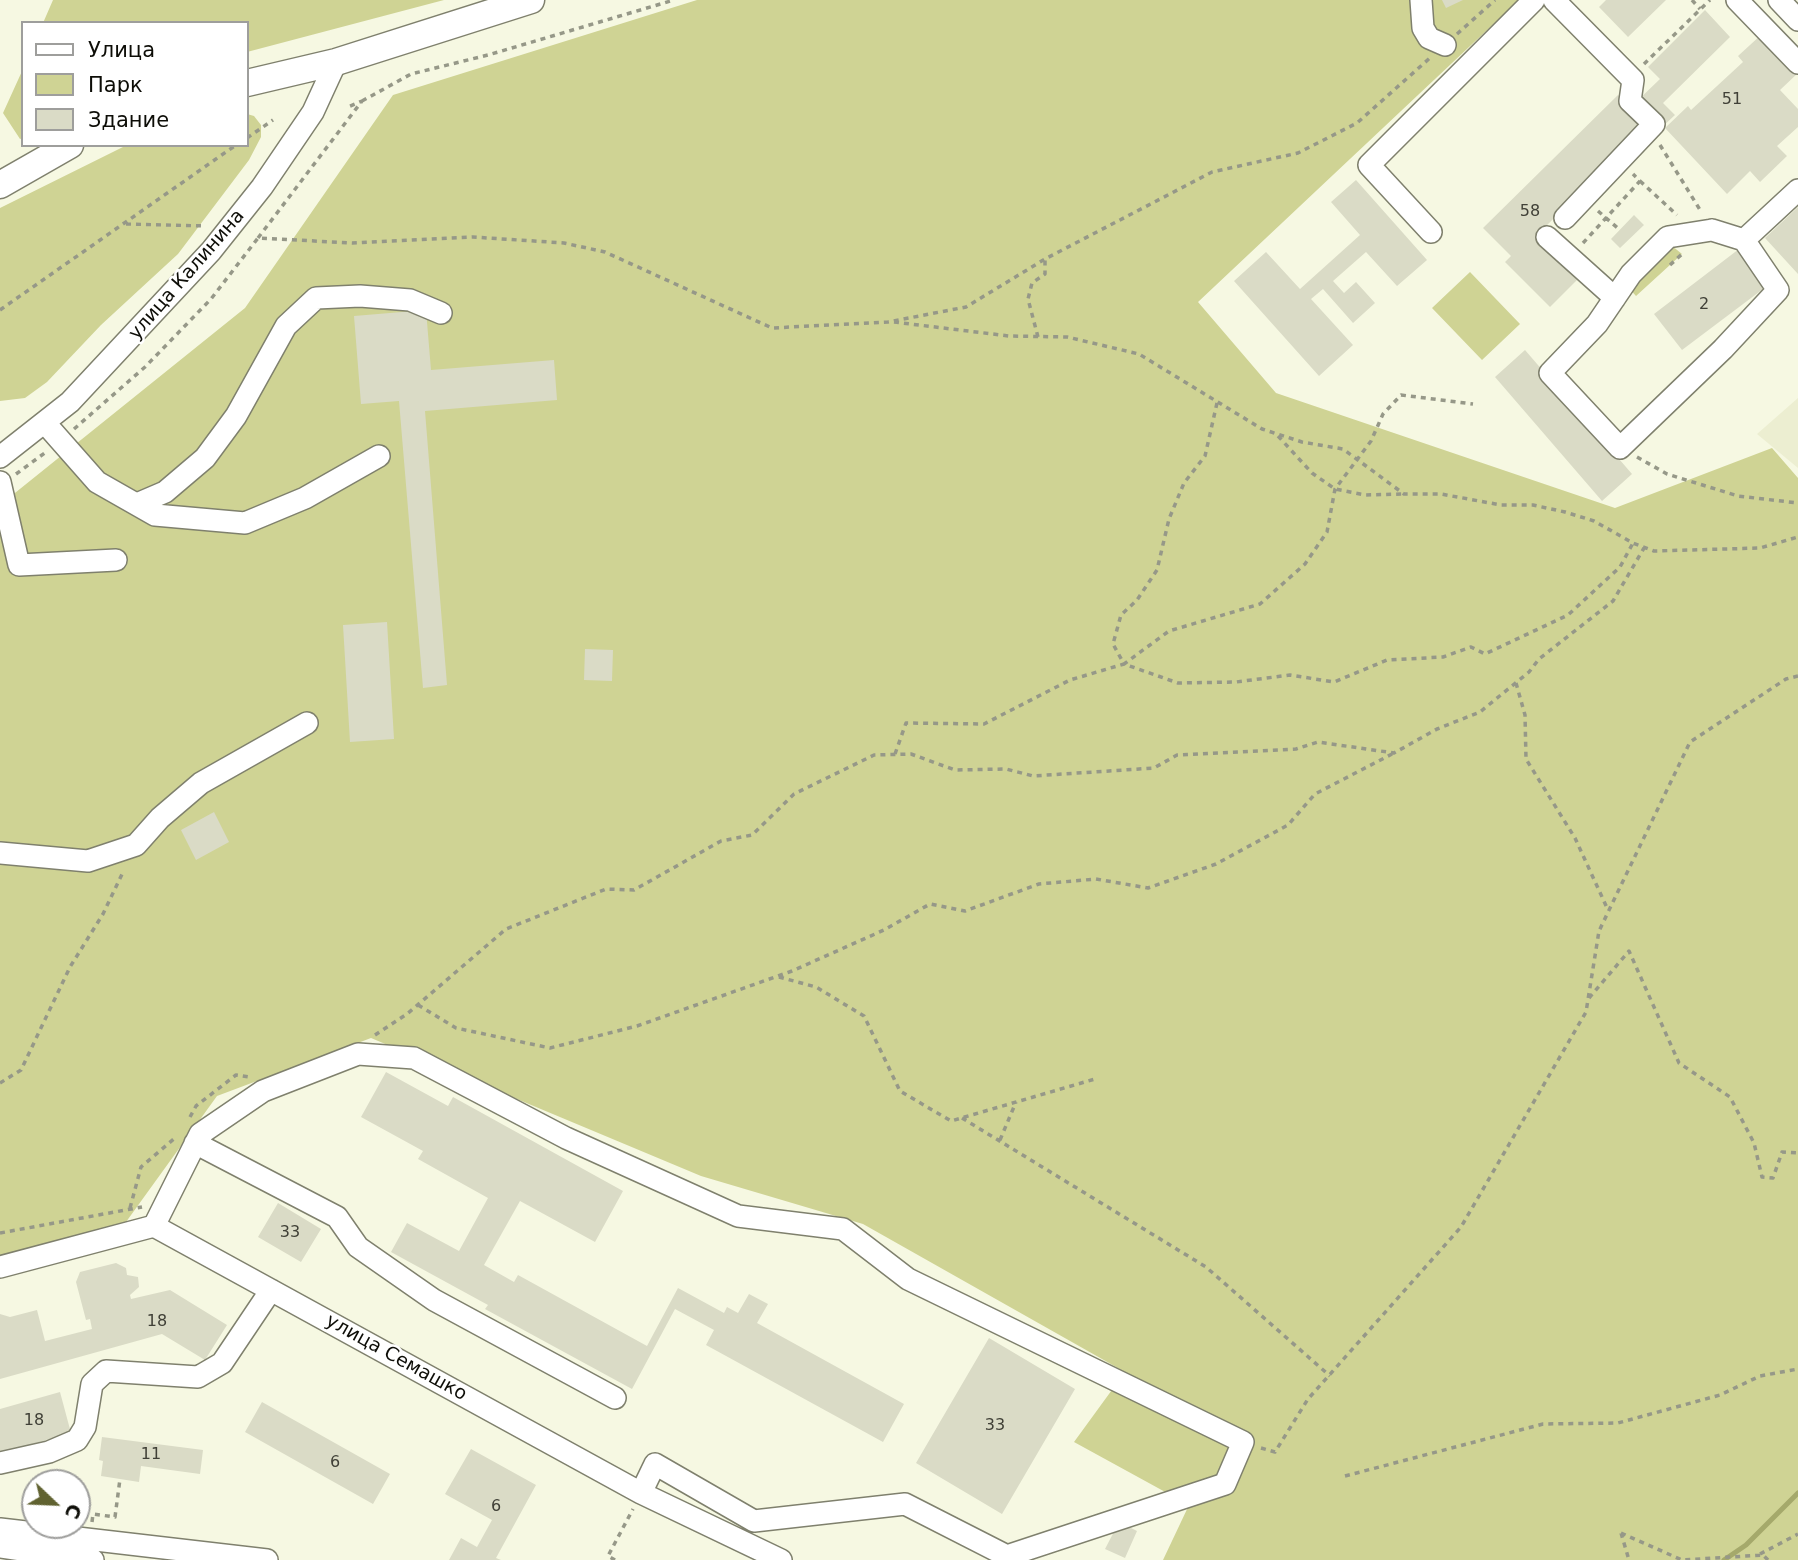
<!DOCTYPE html>
<meta charset="utf-8">
<style>
body{margin:0}
#map{position:relative;width:1798px;height:1560px;overflow:hidden;background:#f6f8e2;font-family:"DejaVu Sans",sans-serif}
canvas{display:block}
.legend{position:absolute;left:21px;top:21px;width:228px;height:126px;box-sizing:border-box;background:#fff;border:2px solid #9e9e9c;margin:0;padding:9px 12px;list-style:none;font-size:21px;color:#0d0d07}
.legend li{display:flex;align-items:center;gap:14px;height:35px}
.legend b{width:35px;border:2px solid #9e9e9c}
.north{position:absolute;left:21px;top:1469px;width:70px;height:70px;box-sizing:border-box;background:#fff;border:2px solid #9e9e9c;border-radius:50%;rotate:113deg;font-size:19px;font-weight:700;line-height:28px;text-align:center;color:#0d0d07}
.north::after{content:'';display:block;margin:auto;width:24px;height:32px;background:#606230;clip-path:polygon(50% 0,100% 100%,50% 72%,0 100%)}
</style>
<div id="map">
<canvas width="1798" height="1560"></canvas>
<ul class="legend">
<li><b style="height:9px;background:#fff"></b>Улица</li>
<li><b style="height:19px;background:#cfd394"></b>Парк</li>
<li><b style="height:19px;background:#dadbc6"></b>Здание</li>
</ul>
<div class="north">С</div>
</div>
<script>
const ctx = document.querySelector('canvas').getContext('2d');
ctx.lineJoin = 'round';
function paint(path, color) { ctx.fillStyle = color; ctx.fill(path, 'evenodd'); }
const toPath = rows => new Path2D(rows.map(r => 'M' + r).join(''));
function strokePath(path, color, width, dash) { ctx.strokeStyle = color; ctx.lineWidth = width; ctx.lineCap = dash ? 'butt' : 'round'; ctx.setLineDash(dash || []); ctx.stroke(path); }
function write(font, color, halo, rows, align = 'center') {
  ctx.font = font + ' "DejaVu Sans",sans-serif'; ctx.lineWidth = 5; ctx.setLineDash([]); ctx.textBaseline = 'middle'; ctx.strokeStyle = halo; ctx.fillStyle = color; for (const [text, x, y, turn = 0] of rows) {
    ctx.save(); ctx.translate(x, y); ctx.rotate((+turn || 0) * Math.PI / 180); ctx.textAlign = isNaN(turn) ? turn : align; if (halo) ctx.strokeText(text, 0, 0); ctx.fillText(text, 0, 0); ctx.restore();
  }
}
const built = toPath([
 [1798,398,1798,468,1757,434]
]);
const green = toPath([
 [53,0,444,0,247,52,247,23,43,23],
 [697,0,1519,0,1198,302,1276,393,1615,508,1772,448,1798,478,1798,1560,1163,1560,1189,1505,1074,1442,1125,1372,863,1224,701,1176,371,1038,217,1096,126,1222,0,1258,0,505,245,308,393,95],
 [23,69,23,138,20,139,3,113],
 [247,114,254,116,261,125,261,137,249,160,178,254,101,325,47,382,25,398,0,401,0,208,127,145,247,145],
 [1666,241,1682,254,1636,296,1627,286],
 [1470,272,1520,324,1482,360,1432,308]
]);
const stream = toPath([
 [1724,1560,1746,1545,1798,1493]
]);
const building = toPath([
 [1442,0,1463,0,1446,8],
 [1606,0,1666,0,1628,37,1599,7],
 [1705,10,1730,37,1663,103,1675,115,1660,129,1635,103,1660,79,1648,67],
 [1762,34,1798,73,1780,90,1798,109,1798,127,1777,146,1787,156,1760,182,1750,171,1727,194,1665,128,1688,106,1691,110,1743,62,1738,56],
 [1618,95,1648,125,1535,237,1577,280,1550,307,1505,262,1511,256,1483,228],
 [1356,180,1427,260,1397,286,1366,252,1333,281,1344,293,1356,282,1375,303,1353,323,1323,289,1311,299,1353,345,1319,376,1234,281,1266,252,1300,289,1360,235,1331,202],
 [1798,207,1798,274,1765,238],
 [1634,215,1644,225,1620,248,1611,239],
 [1739,249,1767,286,1682,350,1654,314],
 [426,310,431,370,554,360,557,400,425,411,447,685,423,688,399,401,361,404,354,316],
 [1525,350,1632,474,1602,501,1495,377],
 [387,622,394,739,350,742,343,625],
 [585,649,613,650,612,681,584,680],
 [214,812,229,842,196,860,181,830],
 [386,1072,448,1106,453,1097,623,1191,595,1242,520,1201,484,1265,514,1282,518,1275,647,1346,678,1288,724,1313,727,1307,738,1313,749,1294,768,1304,757,1323,904,1404,883,1442,706,1345,714,1330,675,1309,632,1389,485,1309,488,1305,391,1252,407,1223,459,1251,488,1198,418,1159,423,1151,361,1117],
 [278,1203,321,1229,301,1262,258,1237],
 [116,1263,126,1268,127,1275,138,1277,139,1287,130,1295,131,1299,170,1290,227,1325,205,1360,162,1334,0,1379,0,1314,10,1317,37,1310,45,1341,92,1329,90,1319,86,1320,76,1282,80,1272],
 [989,1338,1075,1389,1002,1514,916,1463],
 [60,1392,71,1433,0,1453,0,1409],
 [262,1402,390,1474,373,1504,245,1432],
 [102,1437,203,1450,200,1474,141,1466,139,1482,101,1476,103,1461,99,1460],
 [471,1449,536,1485,496,1558,501,1560,449,1560,461,1538,477,1547,492,1520,445,1494],
 [1119,1522,1137,1531,1125,1558,1105,1549]
]);
const path = toPath([
 [1692,0,1700,9],
 [1457,34,1495,0],
 [1644,64,1710,0],
 [362,101,411,74,488,55,674,0],
 [247,138,273,120],
 [1660,145,1702,213],
 [1640,181,1677,215],
 [1598,211,1620,230],
 [126,224,206,226],
 [258,238,362,101,348,107],
 [1583,243,1640,181,1633,174],
 [1670,265,1682,254],
 [0,310,236,145],
 [894,322,1009,336,1067,337,1139,354,1262,429,1302,442,1343,449,1404,494,1441,494,1501,505,1533,505,1565,512,1594,521,1633,543,1654,551,1760,548,1798,537],
 [1038,337,1028,299,1032,283,1045,274,1045,259],
 [1217,403,1205,456,1184,483,1169,519,1157,570,1137,600,1121,615,1113,644,1124,664,1169,631,1260,604,1305,564,1327,532,1335,489,1371,441,1383,414,1401,395,1473,404],
 [74,429,145,367,211,299,258,238,352,243,473,237,564,243,605,252,772,328,888,322,966,307,1045,259,1212,172,1298,153,1357,123,1431,57],
 [1278,436,1312,473,1335,489,1365,495,1403,494],
 [1637,457,1667,474,1738,496,1798,503],
 [16,474,46,452],
 [1516,683,1525,715,1526,759,1575,838,1608,910],
 [895,754,906,723,984,724,1070,680,1124,664,1178,683,1236,682,1290,675,1334,682,1387,660,1443,657,1471,647,1485,654,1568,615,1620,567,1633,543],
 [779,977,816,987,864,1016,900,1091,951,1121,1095,1079],
 [1589,998,1629,951,1679,1063,1730,1097,1754,1143,1762,1177,1773,1178,1782,1152,1798,1153],
 [418,1005,456,1028,550,1048,637,1026,792,971,884,930,930,904,965,911,1039,884,1096,879,1148,888,1216,864,1288,825,1315,794,1392,754],
 [375,1035,407,1014,506,929,606,889,634,890,721,841,752,835,794,794,874,755,911,754,955,770,1006,769,1033,776,1154,768,1177,755,1296,749,1318,742,1394,753,1437,729,1480,712,1529,672,1539,659,1613,601,1644,548],
 [0,1083,21,1070,70,967,103,914,124,870],
 [190,1117,196,1106,236,1075,249,1077],
 [962,1118,1206,1267,1330,1376],
 [1000,1140,1016,1102],
 [130,1208,141,1167,176,1137],
 [0,1233,142,1207],
 [1261,1448,1275,1452,1308,1399,1461,1227,1586,1012,1599,931,1690,742,1786,679,1798,676],
 [1345,1476,1543,1424,1618,1423,1720,1395,1760,1376,1798,1369],
 [92,1522,93,1514,115,1517,120,1479],
 [1621,1533,1682,1560,1763,1555,1768,1560],
 [1621,1533,1629,1560],
 [1760,1554,1798,1534],
 [615,1560,608,1556,633,1509]
]);
const minor = toPath([
 [1421,0,1423,28,1429,38,1445,45],
 [1554,0,1633,80,1630,101,1654,124,1565,218],
 [1737,0,1798,63],
 [1779,0,1798,20],
 [1712,230,1744,240,1778,290,1723,349,1620,448,1550,373,1597,324,1631,274,1668,237,1712,230],
 [1431,232,1369,165,1534,0],
 [1547,237,1615,298],
 [1744,240,1798,190],
 [45,423,97,482,155,515,245,523,305,498,379,456],
 [0,457,70,402,211,251,262,187,313,112,336,62],
 [0,482,19,565,116,560],
 [137,504,165,492,205,458,236,416,286,326,316,298,360,296,410,300,441,313],
 [0,853,88,861,136,845,160,818,201,783,307,723],
 [195,1143,337,1217,358,1247,434,1300,615,1398],
 [154,1226,200,1134,263,1091,358,1054,414,1058,566,1138,738,1216,843,1229,908,1279,1243,1442,1225,1484,1007,1556,905,1504,754,1521,655,1464,641,1493],
 [0,1267,154,1226,641,1493,781,1560],
 [0,1463,49,1452,77,1440,85,1427,92,1384,106,1371,198,1377,222,1363,271,1290],
 [0,1529,267,1560],
 [0,1547,93,1560]
]);
const major = toPath([
 [247,83,336,62,531,0],
 [0,185,70,145]
]);
const numberNames = [
 ["51",1732,100],
 ["58",1530,212],
 ["2",1704,305],
 ["33",290,1233],
 ["18",157,1322],
 ["18",34,1421],
 ["33",995,1426],
 ["11",151,1455],
 ["6",335,1463],
 ["6",496,1507]
];
const streetNames = [
 ["улица Калинина",187,275,-49],
 ["улица Семашко",396,1358,29]
];
paint(built, '#eceed1');
paint(green, '#cfd394');
strokePath(stream, '#a5a96b', 5);
paint(building, '#dadbc6');
strokePath(minor, '#7f806d', 24);
strokePath(major, '#7f806d', 29);
strokePath(path, '#969888', 3.5, [5, 5]);
strokePath(minor, '#fff', 21);
strokePath(major, '#fff', 26);
write('16px', '#404037', null, numberNames);
write('19px', '#0d0d07', '#fff', streetNames);
</script>
